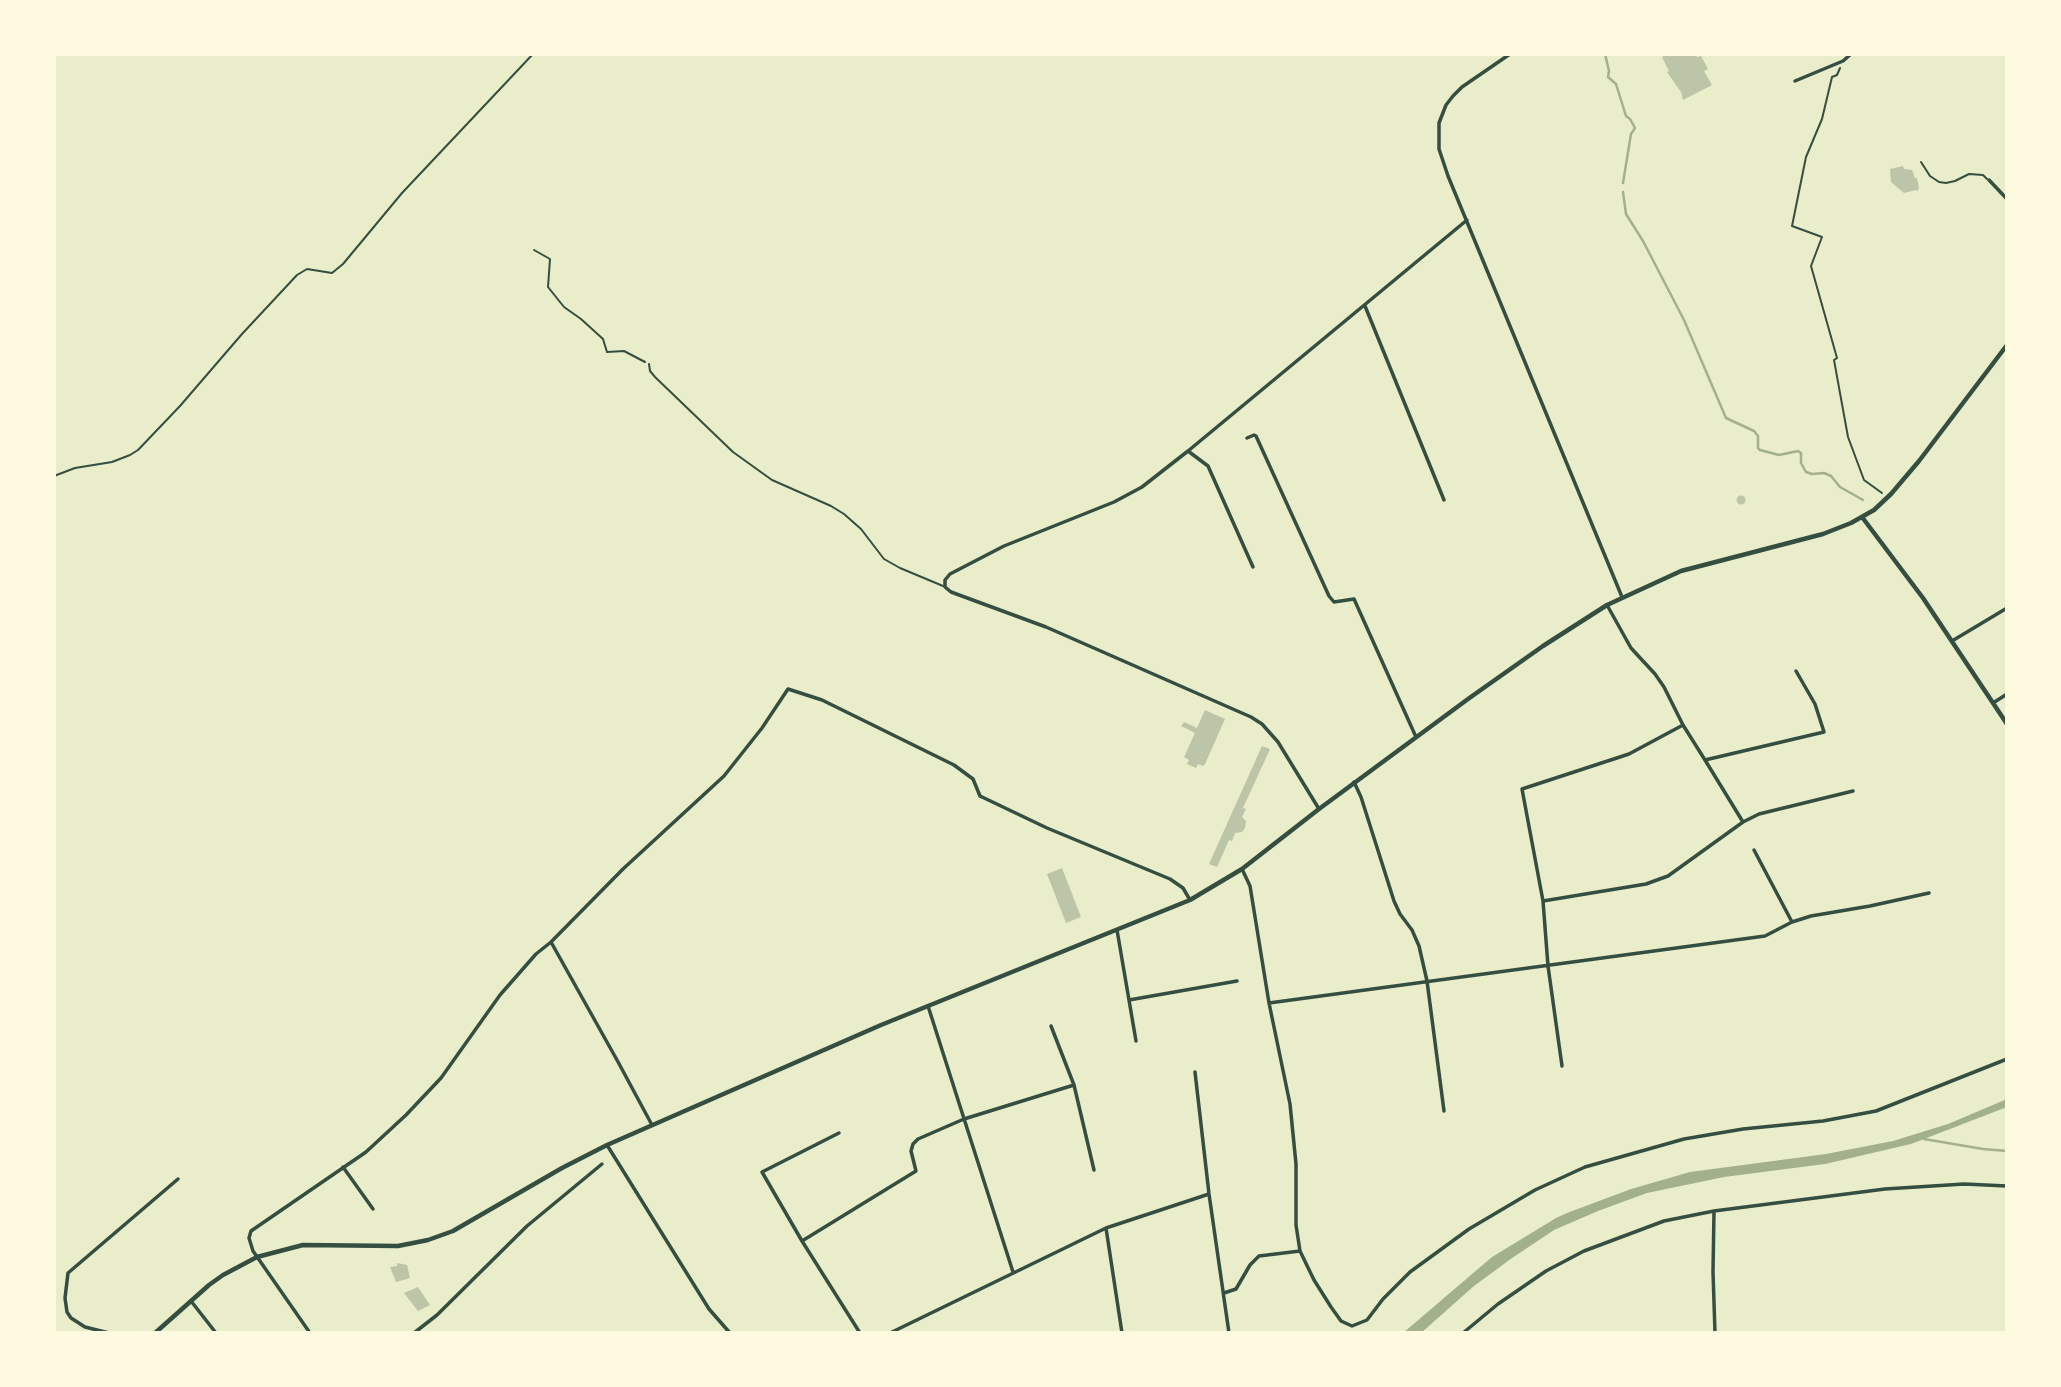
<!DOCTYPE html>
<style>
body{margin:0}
#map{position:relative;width:2061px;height:1387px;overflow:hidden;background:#e9edc9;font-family:"Varela Round",sans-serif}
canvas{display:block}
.frame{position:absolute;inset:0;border:56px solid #fefae0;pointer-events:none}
</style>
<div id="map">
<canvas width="2061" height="1387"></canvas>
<div class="frame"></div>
</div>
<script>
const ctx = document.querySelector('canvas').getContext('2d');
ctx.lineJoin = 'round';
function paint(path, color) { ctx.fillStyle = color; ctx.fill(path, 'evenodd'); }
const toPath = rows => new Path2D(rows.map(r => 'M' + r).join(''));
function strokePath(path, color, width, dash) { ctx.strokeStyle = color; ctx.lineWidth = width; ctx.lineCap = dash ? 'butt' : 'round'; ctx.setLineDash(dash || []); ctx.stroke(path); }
const water = toPath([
 [2007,1099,2007,1107,1911,1144,1825,1164,1724,1177,1647,1193,1598,1211,1554,1230,1512,1258,1474,1286,1421,1333,1403,1333,1492,1257,1556,1218,1567,1213,1631,1189,1690,1172,1826,1154,1893,1141,1948,1124]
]);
const stream = toPath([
 [1605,54,1609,71,1608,77,1616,84,1626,116,1630,119,1635,128,1631,134,1623,183],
 [1623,192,1626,214,1643,241,1684,320,1726,418,1754,431,1758,436,1758,448,1760,450,1779,455,1798,451,1801,453,1801,463,1806,472,1812,474,1824,473,1831,476,1840,487,1863,500],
 [1924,1139,1983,1149,2007,1151]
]);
const building = toPath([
 [1666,54,1695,54,1697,57,1701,56,1708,69,1704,71,1712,85,1683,100,1681,92,1667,72,1669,71,1662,57],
 [1903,166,1904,169,1912,170,1915,178,1917,178,1919,189,1917,191,1916,190,1904,193,1891,182,1890,169],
 '1736.5 500a4.5 4.5 0 1 1 9 0a4.5 4.5 0 1 1-9 0Z',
 [1205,710,1225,719,1205,764,1203,766,1198,764,1196,768,1187,764,1189,760,1184,757,1195,733,1181,726,1184,722,1197,728],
 [1262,746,1270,749,1243,808,1246,809,1242,817,1246,821,1245,828,1242,832,1235,833,1232,841,1229,840,1217,867,1209,864],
 [1062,868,1081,917,1066,923,1047,874],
 [397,1263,407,1265,410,1278,396,1282,390,1267,397,1266],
 [418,1287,430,1305,418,1311,404,1293]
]);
const path = toPath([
 [1840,68,1837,75,1832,77,1822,119,1806,157,1792,226,1822,237,1811,266,1837,358,1834,360,1848,437,1864,480,1882,493],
 [534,250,550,259,548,287,564,307,581,319,603,339,607,352,624,351,645,362],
 [54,476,75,468,112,462,130,455,138,450,180,406,242,334,297,275,307,269,332,273,343,264,402,193,533,54]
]);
const service = toPath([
 [1921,162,1930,176,1939,182,1946,183,1955,181,1969,174,1983,175,1987,179],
 [649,364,650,371,655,377,733,452,772,480,831,506,844,514,861,529,884,559,900,568,943,586]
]);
const minor = toPath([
 [1510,54,1462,87,1453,96,1446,105,1439,123,1439,149,1448,176,1622,597],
 [1795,81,1843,61,1851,54],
 [1989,180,2007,199],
 [1365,306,1444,500],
 [1247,438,1254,435,1256,436,1329,596,1334,602,1354,599,1416,737],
 [1188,451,1208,466,1253,567],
 [1607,605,1631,648,1655,674,1664,687,1683,725,1705,760,1824,732,1815,704,1796,671],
 [1952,641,2007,608],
 [1993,703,2007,694],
 [1705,760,1743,822],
 [1354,782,1361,797,1394,901,1400,914,1412,930,1419,946,1427,981,1444,1111],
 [1319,809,1278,742,1262,724,1251,717,1046,627,951,592,945,587,945,580,950,574,1004,546,1114,502,1142,487,1188,451,1467,220],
 [1754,850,1792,922],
 [1242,869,1250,886,1269,1003,1290,1104,1296,1164,1296,1225,1300,1251,1314,1280,1331,1307,1341,1321,1352,1326,1367,1320,1383,1299,1410,1272,1469,1229,1535,1190,1585,1167,1684,1139,1743,1129,1823,1121,1876,1111,2007,1059],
 [1543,901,1646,884,1668,876,1743,822,1759,814,1853,791],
 [1117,930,1136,1041],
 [551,942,617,1060,652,1125],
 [1129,1000,1237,981],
 [1269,1003,1765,936,1792,922,1811,916,1870,906,1929,893],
 [928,1006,1013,1272],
 [1051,1026,1074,1085,1094,1170],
 [1562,1066,1548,966,1543,901,1522,789,1629,754,1683,725],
 [1195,1072,1209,1194,1229,1333],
 [839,1133,762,1172,802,1241,860,1333],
 [607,1145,709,1309,730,1333],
 [343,1167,373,1209],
 [1714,1211,1713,1272,1715,1333],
 [1106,1228,1122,1333],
 [802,1241,916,1171,911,1151,913,1144,918,1139,964,1119,1074,1085],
 [1224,1293,1236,1289,1250,1265,1259,1256,1300,1251],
 [191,1301,216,1333],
 [109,1333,85,1327,71,1318,67,1312,65,1298,68,1273,178,1179],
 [310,1333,253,1251,249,1238,251,1231,366,1152,406,1115,441,1078,500,995,536,954,551,942,623,869,724,776,762,728,788,689,822,700,954,765,973,779,980,796,1047,828,1170,879,1183,888,1190,900],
 [414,1333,437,1315,527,1226,602,1164],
 [890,1333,1106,1228,1209,1194],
 [1463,1333,1498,1304,1546,1271,1584,1251,1664,1221,1714,1211,1885,1189,1964,1184,2007,1186]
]);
const tertiary = toPath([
 [1862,517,1923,598,2007,724],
 [155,1333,209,1285,223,1275,257,1257,303,1245,398,1246,428,1240,453,1231,562,1168,607,1145,881,1025,1190,900,1242,869,1319,809,1468,699,1543,646,1607,605,1681,571,1823,534,1851,523,1874,510,1891,494,1919,461,2007,345]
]);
paint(water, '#a3b18a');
strokePath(stream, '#a3b18a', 2.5);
paint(building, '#bcc5a7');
strokePath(path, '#344e41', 2);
strokePath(service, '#344e41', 2);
strokePath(minor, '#344e41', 3.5);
strokePath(tertiary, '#344e41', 4.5);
</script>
